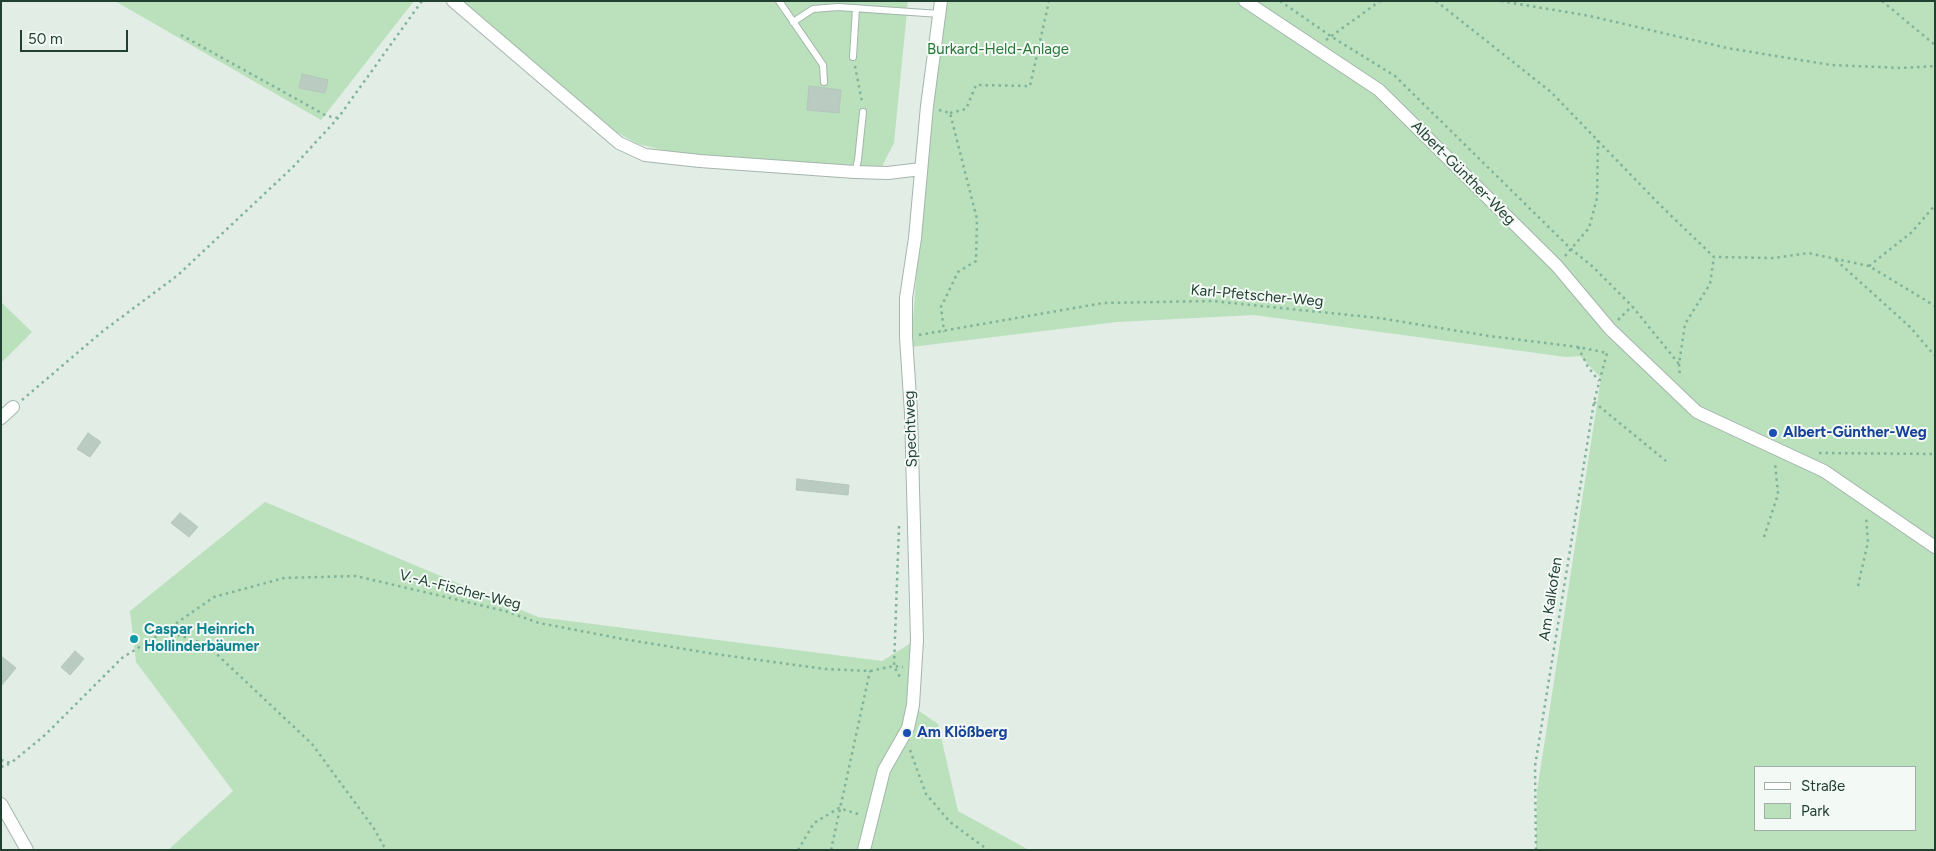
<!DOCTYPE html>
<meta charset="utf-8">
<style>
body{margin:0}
#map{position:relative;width:1936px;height:851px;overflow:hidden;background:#e2ede6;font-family:Figtree,sans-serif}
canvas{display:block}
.frame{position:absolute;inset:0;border:2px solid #214031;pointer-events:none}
.legend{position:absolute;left:1754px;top:766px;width:162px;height:65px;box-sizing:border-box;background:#f3f9f5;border:1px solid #9fafa7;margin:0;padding:6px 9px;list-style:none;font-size:15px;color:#214031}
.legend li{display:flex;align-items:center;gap:10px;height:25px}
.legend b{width:25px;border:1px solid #9fafa7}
.scale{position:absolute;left:20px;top:30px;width:108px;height:22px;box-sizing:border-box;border:2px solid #214031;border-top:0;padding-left:6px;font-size:15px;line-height:18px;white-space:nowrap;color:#214031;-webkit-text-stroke:4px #f3f9f5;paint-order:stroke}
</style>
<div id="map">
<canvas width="1936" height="851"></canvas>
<div class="frame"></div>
<ul class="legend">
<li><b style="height:6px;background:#fff"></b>Straße</li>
<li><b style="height:14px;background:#bae0bc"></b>Park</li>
</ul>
<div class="scale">50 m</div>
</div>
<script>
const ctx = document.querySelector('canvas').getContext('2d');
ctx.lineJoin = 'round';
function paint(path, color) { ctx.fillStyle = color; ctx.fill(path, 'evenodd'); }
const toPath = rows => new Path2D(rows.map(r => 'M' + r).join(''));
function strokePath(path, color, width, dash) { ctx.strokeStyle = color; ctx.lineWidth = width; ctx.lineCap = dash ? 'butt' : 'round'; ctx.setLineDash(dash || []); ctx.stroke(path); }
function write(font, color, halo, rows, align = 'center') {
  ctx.font = font + ' Figtree,sans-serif'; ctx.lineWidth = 4; ctx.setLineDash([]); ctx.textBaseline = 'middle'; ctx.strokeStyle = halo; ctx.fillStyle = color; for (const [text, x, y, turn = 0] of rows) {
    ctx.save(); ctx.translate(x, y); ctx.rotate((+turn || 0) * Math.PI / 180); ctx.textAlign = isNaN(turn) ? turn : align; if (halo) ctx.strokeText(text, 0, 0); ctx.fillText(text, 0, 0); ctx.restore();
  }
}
const green = toPath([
 [115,1,414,1,321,120],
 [463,1,908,1,894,143,880,170,680,154,638,144,611,129],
 [946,1,1935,1,1935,850,1536,850,1537,791,1601,378,1580,356,1566,357,1254,315,1117,322,911,347,924,172],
 [1755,767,1915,767,1915,830,1755,830],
 [1,302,32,332,2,362,1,361],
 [265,502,538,617,882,661,911,643,908,700,919,711,938,724,958,811,1029,850,168,850,233,791,136,662,130,611]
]);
const building = toPath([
 [302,74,328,80,325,93,299,88,302,74],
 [809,86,841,90,839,113,807,110,809,86],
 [88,433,101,442,90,457,77,449,88,433],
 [797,479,849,485,848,495,796,490,797,479],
 [180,513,198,527,189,537,171,523,180,513],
 [75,651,84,659,70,675,61,667,75,651],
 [1,656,16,668,1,686,1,656]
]);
const path = toPath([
 [1280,1,1332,37,1395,76,1571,249,1592,266,1632,306,1679,364,1685,324,1710,284,1714,257],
 [1436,1,1551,92,1659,204,1714,257,1774,258,1808,253,1869,266,1935,306],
 [1501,1,1590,16,1727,48,1831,65,1902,68,1935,66],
 [1882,1,1935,45],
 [181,35,327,116,338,118],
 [1326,40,1380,1],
 [855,66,862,102],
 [939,110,950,113,977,219,976,261,958,272,941,307,944,332],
 [950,113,966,109,976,85,1030,86,1049,1],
 [1565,256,1589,228,1597,198,1598,140],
 [1836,260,1910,327,1935,356],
 [1869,266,1912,232,1935,205],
 [1618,320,1632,306],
 [919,335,1103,303,1212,301,1379,318,1489,336,1578,347,1607,353],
 [1578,347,1588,367,1599,381],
 [1679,364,1680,377],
 [22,400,103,331,178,275,293,167,338,118,422,1],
 [1594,402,1666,461],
 [1819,453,1935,454],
 [899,526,894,666,901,679],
 [1764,537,1778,494,1775,463],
 [1858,586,1868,542,1866,516],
 [165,631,206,644,312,744,373,827,386,850],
 [910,750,926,794,950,822,988,850],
 [1,760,11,763,45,735,122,658,165,631,214,597,284,578,356,576,505,611,539,623,623,639,715,654,825,669,870,671,894,666,903,667],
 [1,767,9,764],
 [798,850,814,823,839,808,861,815],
 [831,850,870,671],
 [1536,850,1535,766,1594,402,1607,353]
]);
const lane = toPath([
 [779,1,823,65,824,82],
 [793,22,813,9,838,7,940,14],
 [853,57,856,8],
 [855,172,858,160,863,112]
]);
const street = toPath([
 [453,1,619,143,645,155,700,161,855,172,888,173,921,169],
 [1245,1,1379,90,1557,266,1610,329,1697,412,1824,471,1935,547],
 [1,418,13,407],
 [1,804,27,850],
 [864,850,884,770,908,728,913,705,917,640,911,413,906,337,906,298,915,238,927,106,941,1]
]);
const markers = [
 [1773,433,5,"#1a4fb4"],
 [134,639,5,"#0f9aa8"],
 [907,733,5,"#1a4fb4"]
];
const parkNames = [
 ["Burkard-Held-Anlage",998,50]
];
const streetNames = [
 ["Albert-Günther-Weg",1463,173,45],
 ["Karl-Pfetscher-Weg",1257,296,5],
 ["Spechtweg",911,429,-92],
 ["V.-A.-Fischer-Weg",460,590,14],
 ["Am Kalkofen",1551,599,-81]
];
const transitNames = [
 ["Albert-Günther-Weg",1783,433],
 ["Am Klößberg",917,733]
];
const cultureNames = [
 ["Caspar Heinrich",144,630],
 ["Hollinderbäumer",144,647]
];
paint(green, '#bae0bc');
paint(building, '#bacbc1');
strokePath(building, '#b4c7bb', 1);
strokePath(lane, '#a4b6ac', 8);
strokePath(street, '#a4b6ac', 14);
strokePath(path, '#80b399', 2.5, [2.5, 4]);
strokePath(lane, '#fff', 6);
strokePath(street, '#fff', 12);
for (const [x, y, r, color] of markers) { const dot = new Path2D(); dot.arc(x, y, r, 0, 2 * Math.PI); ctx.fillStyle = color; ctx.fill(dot); strokePath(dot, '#f3f9f5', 2); }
write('15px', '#287938', '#f3f9f5', parkNames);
write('15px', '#214031', '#f3f9f5', streetNames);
write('bold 15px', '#164399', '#f3f9f5', transitNames, 'left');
write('bold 15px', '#0d838f', '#f3f9f5', cultureNames, 'left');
</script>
